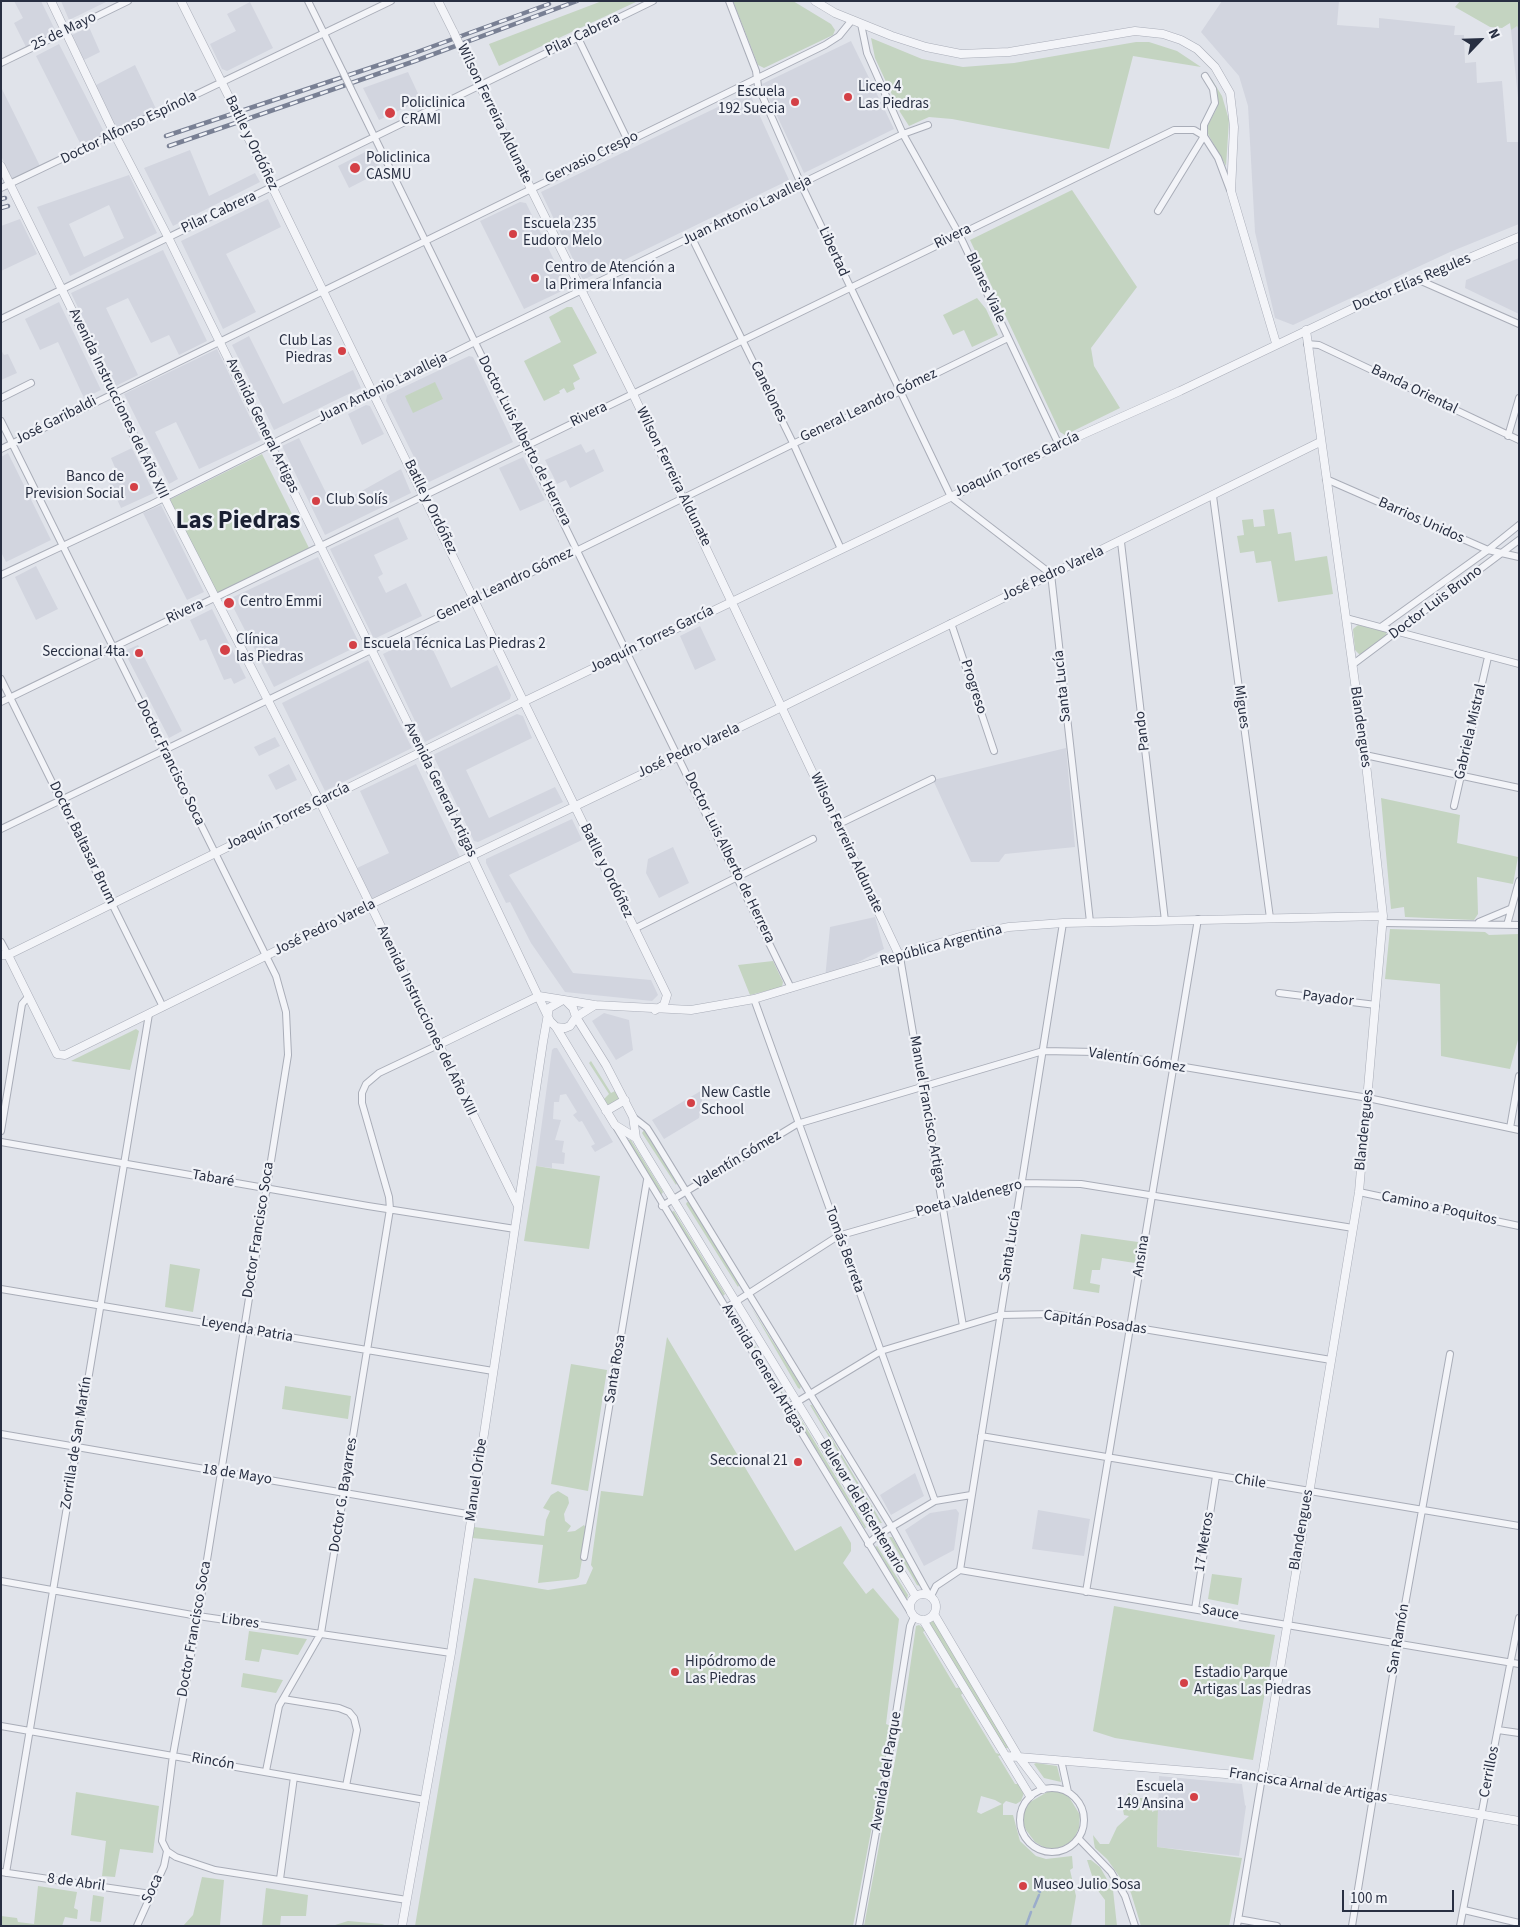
<!DOCTYPE html>
<meta charset="utf-8">
<style>
body{margin:0}
#map{position:relative;width:1520px;height:1927px;overflow:hidden;background:#e0e3ea;font-family:"Source Sans 3",sans-serif}
canvas{display:block}
.frame{position:absolute;inset:0;border:2px solid #282f42;pointer-events:none}
.north{position:absolute;left:1455px;top:15px;width:50px;height:50px;-webkit-text-stroke:4px #f0f2f7;paint-order:stroke;rotate:66deg;font-size:14px;font-weight:700;line-height:20px;text-align:center;color:#282f42}
.north::after{content:'';display:block;margin:auto;width:18px;height:22px;background:#282f42;clip-path:polygon(50% 0,100% 100%,50% 72%,0 100%)}
.scale{position:absolute;left:1342px;top:1890px;width:112px;height:22px;box-sizing:border-box;border:2px solid #282f42;border-top:0;padding-left:6px;font-size:15px;line-height:18px;white-space:nowrap;color:#282f42;-webkit-text-stroke:4px #f0f2f7;paint-order:stroke}
</style>
<div id="map">
<canvas width="1520" height="1927"></canvas>
<div class="frame"></div>
<div class="north">N</div>
<div class="scale">100 m</div>
</div>
<script>
const ctx = document.querySelector('canvas').getContext('2d');
ctx.lineJoin = 'round';
function paint(path, color) { ctx.fillStyle = color; ctx.fill(path, 'evenodd'); }
const toPath = rows => new Path2D(rows.map(r => 'M' + r).join(''));
function strokePath(path, color, width, dash) { ctx.strokeStyle = color; ctx.lineWidth = width; ctx.lineCap = dash ? 'butt' : 'round'; ctx.setLineDash(dash || []); ctx.stroke(path); }
function write(font, color, halo, rows, align = 'center') {
  ctx.font = font + ' "Source Sans 3",sans-serif'; ctx.lineWidth = 4.5; ctx.setLineDash([]); ctx.textBaseline = 'middle'; ctx.strokeStyle = halo; ctx.fillStyle = color; for (const [text, x, y, turn = 0] of rows) {
    ctx.save(); ctx.translate(x, y); ctx.rotate((+turn || 0) * Math.PI / 180); ctx.textAlign = isNaN(turn) ? turn : align; if (halo) ctx.strokeText(text, 0, 0); ctx.fillText(text, 0, 0); ctx.restore();
  }
}
const built = toPath([
 [14,1,41,1,56,32,26,47,14,23,23,18],
 [61,1,108,1,69,20],
 [1222,1,1339,1,1337,25,1379,28,1379,18,1455,26,1454,35,1464,35,1465,63,1476,62,1477,83,1502,81,1507,142,1519,142,1519,224,1450,252,1293,325,1275,318,1255,232,1248,106,1239,76,1201,32],
 [250,2,273,48,227,71,222,69,210,44,236,31,227,14],
 [1513,26,1517,26,1519,31,1519,107,1511,30],
 [89,27,100,52,84,60,72,35],
 [851,41,894,129,804,173,762,84],
 [59,44,106,136,82,147,36,56],
 [135,65,157,111,117,130,96,85],
 [408,72,421,100,379,120,363,88],
 [1,87,40,166,12,179,1,156],
 [749,92,789,180,583,280,541,192],
 [190,150,209,196,255,173,260,182,173,226,144,168],
 [369,150,372,150,382,171,349,188,338,166],
 [129,175,157,233,70,276,37,207],
 [109,205,124,238,84,257,69,224],
 [268,199,281,227,226,254,256,312,223,329,181,241],
 [520,202,526,203,568,288,524,309,480,221],
 [20,219,37,254,1,271,1,226],
 [163,250,207,341,179,355,169,335,151,343,128,298,106,308,138,375,116,386,71,293],
 [1519,258,1519,314,1465,288,1466,280],
 [59,302,101,390,84,398,58,342,40,350,25,319],
 [249,336,283,404,353,370,361,388,274,430,232,345],
 [217,349,261,440,199,469,176,422,155,432,178,479,169,484,124,394],
 [1,350,4,355,8,354,17,373,1,380],
 [469,356,473,357,513,442,427,483,386,401,387,395],
 [366,405,370,406,384,434,362,445,348,414],
 [299,438,333,507,401,469,411,493,325,535,282,446],
 [581,444,586,453,594,449,604,471,570,488,566,480,557,484,545,460],
 [132,448,154,493,121,508,109,482,119,477,111,458],
 [8,453,51,540,6,562,1,552,1,457],
 [523,457,545,500,520,511,499,468],
 [161,505,204,592,187,600,143,513],
 [398,517,408,539,374,555,383,574,378,577,386,593,406,583,422,616,374,639,330,549],
 [318,557,360,645,274,687,229,599],
 [36,566,58,609,36,620,15,577],
 [212,609,246,678,234,684,231,678,224,680,206,639,200,641,190,620],
 [700,626,716,660,695,670,680,636],
 [425,633,451,688,497,665,511,695,510,699,425,742,383,654],
 [138,645,182,731,169,738,124,651],
 [368,660,412,748,325,791,282,703],
 [517,714,523,716,532,738,466,770,489,818,555,787,563,802,478,842,474,841,433,755],
 [275,737,280,746,259,756,254,747],
 [1066,748,1075,847,1005,854,999,862,971,862,933,780],
 [289,764,297,780,276,790,268,775],
 [416,764,460,857,372,899,357,868,389,853,360,791],
 [572,819,582,840,509,875,573,973,651,980,658,995,652,1001,565,992,531,943,510,902,506,903,486,863,486,859],
 [673,847,689,883,659,898,646,873,648,859],
 [875,917,884,949,825,979,830,927],
 [604,1013,629,1020,633,1050,616,1060,592,1021],
 [554,1048,557,1048,613,1142,595,1152,591,1146,595,1144,582,1121,579,1122,573,1115,577,1112,566,1094,560,1095,559,1102,554,1102,553,1119,561,1120,555,1140,564,1141,562,1152,565,1153,564,1164,552,1163,552,1168,536,1166,552,1050],
 [704,1089,699,1118,664,1139,652,1120],
 [915,1473,924,1496,891,1515,880,1495],
 [956,1509,959,1513,954,1550,924,1566,905,1530,930,1513],
 [1038,1510,1090,1519,1084,1556,1032,1549],
 [1159,1776,1242,1784,1245,1805,1246,1806,1239,1856,1157,1847]
]);
const green = toPath([
 [602,1,638,1,499,66,489,44],
 [733,1,793,1,831,24,835,30,833,35,764,68,758,65],
 [1460,1,1519,1,1519,31,1517,26,1511,30,1510,23,1502,28,1490,27,1455,7],
 [871,38,922,59,963,67,1014,63,1136,42,1149,42,1177,51,1201,67,1133,56,1109,149,952,119,929,117,909,126,900,112,875,58],
 [1211,78,1222,96,1229,120,1226,166,1208,134,1208,125,1216,110,1217,100],
 [1072,190,1137,287,1091,348,1094,366,1120,408,1065,435,1060,432,970,240],
 [977,298,986,309,998,335,972,347,964,330,953,335,943,315],
 [567,307,572,307,597,353,573,365,580,379,573,383,575,389,567,393,564,388,559,391,560,393,544,401,524,361,561,342,549,317],
 [435,382,443,399,413,413,405,396],
 [262,454,309,548,217,595,169,500],
 [1274,509,1278,534,1291,532,1295,561,1327,556,1333,594,1278,602,1271,561,1256,563,1254,551,1240,553,1237,536,1244,535,1242,520,1253,519,1254,527,1265,526,1263,510],
 [1358,625,1386,632,1387,636,1360,655,1355,650,1353,629],
 [1381,798,1460,815,1457,843,1518,857,1513,884,1477,877,1478,914,1474,920,1405,917,1404,907,1391,909],
 [1390,929,1485,932,1489,935,1519,934,1519,1036,1510,1069,1441,1056,1440,984,1385,979],
 [773,961,783,982,782,987,750,995,738,965],
 [136,1029,139,1031,130,1070,71,1061],
 [591,1061,611,1093,615,1091,620,1100,608,1106,603,1100,609,1094,589,1063],
 [644,1130,677,1183,676,1185,642,1133],
 [628,1140,631,1140,663,1192,661,1195,627,1142],
 [536,1166,600,1176,589,1249,524,1241],
 [687,1202,689,1202,739,1285,738,1287,686,1204],
 [674,1211,725,1294,723,1296,671,1212],
 [1081,1234,1138,1242,1135,1263,1102,1258,1100,1270,1092,1270,1090,1283,1100,1285,1099,1293,1073,1289],
 [170,1264,200,1269,193,1312,165,1307],
 [751,1307,801,1386,800,1389,798,1388],
 [734,1313,736,1313,785,1397,783,1397],
 [667,1337,795,1551,841,1526,851,1543,851,1551,843,1563,866,1594,873,1588,899,1619,886,1724,891,1726,853,1926,415,1926,474,1578,548,1590,586,1584,593,1568,591,1565,601,1491,643,1496],
 [571,1364,607,1370,588,1491,551,1484],
 [285,1386,351,1396,348,1419,282,1409],
 [810,1405,812,1405,882,1523,880,1523],
 [798,1414,866,1527,865,1529,795,1415],
 [558,1491,568,1497,569,1503,564,1514,565,1521,571,1526,567,1532,575,1531,584,1525,587,1530,579,1577,576,1579,538,1583,543,1545,472,1538,474,1527,544,1536,546,1520,550,1511,543,1508,551,1495],
 [889,1537,892,1537,923,1587,917,1585],
 [877,1546,908,1595,907,1599,875,1547],
 [1212,1574,1242,1578,1238,1605,1208,1599],
 [1114,1606,1275,1635,1253,1760,1115,1738,1093,1731],
 [933,1620,1011,1748,1005,1748,929,1623],
 [919,1625,926,1630,923,1632,956,1688,962,1687,965,1691,961,1695,996,1753,1002,1755,998,1756,1015,1784,1020,1784,1024,1793,1021,1801,1016,1804,1006,1801,1003,1804,1003,1815,1013,1815,1020,1841,1036,1856,1046,1859,1072,1856,1073,1868,1070,1870,1076,1896,1071,1926,864,1926,902,1723,916,1626],
 [981,1796,995,1800,1002,1804,981,1814,977,1812],
 [249,1631,307,1639,298,1655,262,1649,259,1662,245,1660],
 [243,1673,283,1680,276,1693,241,1687],
 [1036,1763,1057,1766,1061,1782,1044,1778,1034,1764],
 [1049,1791,1061,1792,1069,1797,1080,1815,1079,1828,1073,1841,1057,1849,1045,1848,1035,1842,1026,1830,1023,1823,1025,1805],
 [76,1792,159,1806,153,1853,120,1849,115,1877,102,1876,106,1841,71,1835],
 [1129,1793,1135,1798,1144,1798,1143,1803,1148,1801,1153,1805,1152,1812,1158,1809,1157,1847,1242,1858,1229,1926,1141,1926,1131,1893,1107,1859,1095,1848,1094,1843,1093,1835,1100,1844,1109,1844,1117,1827,1129,1816,1124,1815,1123,1810,1130,1808,1129,1803,1133,1801,1131,1799,1127,1801,1124,1799],
 [1087,1860,1091,1860,1100,1867,1113,1890,1117,1926,1105,1926,1105,1900,1096,1888],
 [202,1877,224,1880,220,1925,223,1926,183,1926,193,1915],
 [38,1886,77,1892,74,1908,78,1910,77,1919,65,1917,62,1926,1,1926,1,1916,17,1918,18,1922,34,1924],
 [266,1888,308,1895,306,1916,281,1916,280,1926,262,1926],
 [93,1895,104,1897,101,1922,90,1921],
 [348,1921,382,1924,387,1926,332,1926]
]);
const stream = toPath([
 [1034,1886,1040,1892],
 [1034,1907,1039,1895],
 [1026,1926,1031,1912]
]);
const minor = toPath([
 [308,1,343,72],
 [729,1,756,71,758,86,801,184,951,497,1051,574,1090,922],
 [861,24,867,53,903,134,959,234,1059,445],
 [578,38,628,141],
 [1,63,128,1],
 [351,89,791,988],
 [1,188,391,1],
 [1158,211,1204,136,1204,125,1215,103,1213,89,1205,76],
 [692,238,793,443,841,549],
 [1419,280,1519,324],
 [1,319,653,1],
 [1307,344,1319,345,1338,354,1519,440],
 [1,398,31,383],
 [1,421,276,976,286,1012,288,1055,198,1616,173,1755,162,1841,167,1851,176,1857,215,1870,407,1900],
 [1508,436,1519,398],
 [1,449,825,45,839,36,852,20],
 [1326,479,1488,550,1519,557],
 [1213,496,1270,918],
 [1121,542,1165,921],
 [1,575,152,504,475,342,903,134,928,125],
 [1346,618,1519,664],
 [951,623,994,751],
 [1381,627,1488,550,1519,525],
 [1352,665,1519,540],
 [1,679,163,1007],
 [1,702,1174,130,1194,130,1204,136,1218,158,1230,190],
 [1365,755,1519,788],
 [1454,806,1488,657],
 [837,825,932,779],
 [1,829,578,550,1008,338],
 [1479,922,1510,909],
 [1383,923,1519,925],
 [1507,925,1519,881],
 [634,929,813,839],
 [1,942,8,955],
 [900,957,963,1326],
 [1279,993,1376,1005],
 [754,999,935,1501],
 [633,1117,647,1128,654,1139,891,1526,929,1595],
 [615,1125,911,1613],
 [1510,1128,1519,1076],
 [1,1131,22,1004,28,997],
 [1,1142,368,1206,515,1229],
 [1359,1192,1519,1226],
 [662,1206,797,1124,1043,1051,1096,1052,1368,1098,1519,1130],
 [1,1289,493,1371],
 [726,1308,838,1236,1022,1183,1081,1184,1353,1228],
 [787,1408,881,1351,1000,1315,1053,1314,1331,1360],
 [1,1434,473,1515],
 [981,1436,1519,1526],
 [868,1544,878,1535,935,1501,971,1495],
 [584,1557,647,1180],
 [960,1570,1063,923],
 [1,1581,198,1616,451,1653],
 [1086,1592,1198,919],
 [931,1596,936,1586,960,1570,1519,1664],
 [1195,1609,1216,1476],
 [283,1699,339,1708,349,1712,354,1718,357,1730,346,1786],
 [1,1726,425,1800],
 [1498,1730,1519,1733],
 [1061,1760,1068,1792],
 [266,1771,279,1706,321,1633,390,1209,389,1197,362,1103,362,1093,366,1084,379,1073,438,1045],
 '1020 1820a32 32 0 1 1 64 0a32 32 0 1 1-64 0Z',
 [1079,1839,1111,1872,1125,1896,1135,1926],
 [1,1872,151,1894],
 [6,1873,149,1014],
 [280,1879,294,1777],
 [1464,1910,1519,1923],
 [1238,1919,1277,1926],
 [137,1926,164,1866,167,1851],
 [859,1926,884,1788,910,1626,914,1617],
 [1237,1926,1262,1777],
 [1352,1926,1398,1644,1450,1354],
 [1460,1926,1519,1618]
]);
const tertiary = toPath([
 [51,1,115,135,168,237,422,752,550,1021,556,1027,615,1125,636,1138,643,1150,915,1595],
 [181,1,234,107],
 [438,1,454,33],
 [815,1,835,13,892,36,926,47,961,54,1009,52,1135,31,1163,34,1181,40,1197,49,1215,67,1230,93,1234,127,1231,191,1276,343],
 [461,48,633,394,900,957],
 [243,127,667,995,664,1005,655,1010],
 [1,166,169,507,320,802,518,1206],
 [1,955,8,955,523,702,1059,445,1180,391,1377,297,1519,237],
 [8,955,57,1054,65,1055,369,905,782,707,1320,442],
 [566,1001,573,1008,576,1017,606,1065,633,1117,636,1138],
 [556,1027,565,1028,570,1026,576,1017,595,1005],
 [438,1045,539,996,595,1005,691,1010,754,999,963,936,1009,927,1063,923,1383,916],
 [606,1111,625,1100],
 '910 1607a13 13 0 1 1 26 0a13 13 0 1 1-26 0Z',
 [934,1614,1018,1756,1043,1789],
 [923,1620,1030,1796],
 [1006,1756,1262,1777,1519,1821],
 [1262,1777,1359,1192,1383,916,1365,755,1306,330],
 [402,1926,451,1653,543,1042,549,1008,561,1001]
]);
const rail = toPath([
 [166,136,409,55,549,4],
 [169,146,415,61,577,1],
 [1,199,5,198],
 [1,208,8,206]
]);
const minorBridge = toPath([
 [343,72,351,89]
]);
const tertiaryBridge = toPath([
 [454,33,461,48],
 [234,107,243,127]
]);
const markers = [
 [848,97,5,"#d44046"],
 [795,102,5,"#d44046"],
 [390,113,6,"#d44046"],
 [355,168,6,"#d44046"],
 [513,234,5,"#d44046"],
 [535,278,5,"#d44046"],
 [342,351,5,"#d44046"],
 [134,487,5,"#d44046"],
 [316,501,5,"#d44046"],
 [229,603,6,"#d44046"],
 [353,645,5,"#d44046"],
 [225,650,6,"#d44046"],
 [139,653,5,"#d44046"],
 [691,1103,5,"#d44046"],
 [798,1462,5,"#d44046"],
 [675,1672,5,"#d44046"],
 [1184,1683,5,"#d44046"],
 [1194,1797,5,"#d44046"],
 [1023,1886,5,"#d44046"]
];
const streetNames = [
 ["25 de Mayo",64,32,-26],
 ["Pilar Cabrera",583,35,-26],
 ["Wilson Ferreira Aldunate",494,114,64],
 ["Doctor Alfonso Espínola",129,128,-26],
 ["Batlle y Ordóñez",251,143,64],
 ["Gervasio Crespo",592,158,-26],
 ["Juan Antonio Lavalleja",747,211,-26],
 ["Pilar Cabrera",219,213,-25],
 ["Rivera",953,237,-26],
 ["Libertad",833,252,65],
 ["Doctor Elías Regules",1412,283,-23],
 ["Blanes Viale",985,288,65],
 ["Juan Antonio Lavalleja",383,388,-26],
 ["Banda Oriental",1414,390,26],
 ["Canelones",768,392,64],
 ["Avenida Instrucciones del Año XIII",118,404,64],
 ["General Leandro Gómez",869,406,-26],
 ["Rivera",589,415,-26],
 ["José Garibaldi",56,421,-27],
 ["Avenida General Artigas",262,426,64],
 ["Doctor Luis Alberto de Herrera",524,441,63],
 ["Joaquín Torres García",1017,465,-25],
 ["Wilson Ferreira Aldunate",673,477,64],
 ["Batlle y Ordóñez",430,507,64],
 ["Barrios Unidos",1421,521,24],
 ["José Pedro Varela",1053,574,-25],
 ["General Leandro Gómez",505,585,-26],
 ["Doctor Luis Bruno",1436,603,-37],
 ["Rivera",185,612,-25],
 ["Joaquín Torres García",652,640,-26],
 ["Santa Lucía",1063,686,-96],
 ["Progreso",973,687,72],
 ["Migues",1241,707,82],
 ["Blandengues",1360,727,82],
 ["Pando",1143,731,-97],
 ["Gabriela Mistral",1471,732,-77],
 ["José Pedro Varela",689,751,-25],
 ["Doctor Francisco Soca",170,763,64],
 ["Avenida General Artigas",440,790,64],
 ["Joaquín Torres García",288,817,-26],
 ["Doctor Baltasar Brum",82,843,64],
 ["Wilson Ferreira Aldunate",846,843,65],
 ["Doctor Luis Alberto de Herrera",729,858,64],
 ["Batlle y Ordóñez",606,871,64],
 ["José Pedro Varela",325,928,-26],
 ["República Argentina",941,946,-15],
 ["Payador",1328,999,7],
 ["Avenida Instrucciones del Año XIII",426,1021,64],
 ["Valentín Gómez",1137,1061,9],
 ["Manuel Francisco Artigas",927,1112,80],
 ["Blandengues",1365,1130,-84],
 ["Valentín Gómez",738,1160,-31],
 ["Tabaré",213,1179,10],
 ["Poeta Valdenegro",969,1199,-15],
 ["Camino a Poquitos",1439,1209,12],
 ["Doctor Francisco Soca",259,1230,-81],
 ["Santa Lucía",1011,1246,-81],
 ["Tomás Berreta",844,1250,70],
 ["Ansina",1142,1256,-81],
 ["Capitán Posadas",1095,1323,8],
 ["Leyenda Patria",247,1330,10],
 ["Santa Rosa",616,1369,-81],
 ["Avenida General Artigas",763,1369,59],
 ["Zorrilla de San Martín",77,1443,-81],
 ["18 de Mayo",237,1475,9],
 ["Manuel Oribe",477,1480,-82],
 ["Chile",1250,1482,9],
 ["Doctor G. Bayarres",344,1495,-81],
 ["Bulevar del Bicentenario",862,1507,59],
 ["Blandengues",1302,1530,-80],
 ["17 Metros",1205,1542,-81],
 ["Sauce",1220,1613,10],
 ["Libres",240,1622,8],
 ["Doctor Francisco Soca",195,1629,-80],
 ["San Ramón",1399,1639,-80],
 ["Rincón",213,1762,10],
 ["Avenida del Parque",887,1771,-80],
 ["Cerrillos",1490,1772,-79],
 ["Francisca Arnal de Artigas",1308,1786,9],
 ["8 de Abril",76,1883,8],
 ["Soca",153,1889,-65]
];
const poiNames = [
 ["Liceo 4",858,88],
 ["Las Piedras",858,105],
 ["Escuela",785,93,"right"],
 ["192 Suecia",785,110,"right"],
 ["Policlinica",401,104],
 ["CRAMI",401,121],
 ["Policlinica",366,159],
 ["CASMU",366,176],
 ["Escuela 235",523,225],
 ["Eudoro Melo",523,242],
 ["Centro de Atención a",545,269],
 ["la Primera Infancia",545,286],
 ["Club Las",332,342,"right"],
 ["Piedras",332,359,"right"],
 ["Banco de",124,478,"right"],
 ["Prevision Social",124,495,"right"],
 ["Club Solís",326,501],
 ["Centro Emmi",240,603],
 ["Clínica",236,641],
 ["las Piedras",236,658],
 ["Escuela Técnica Las Piedras 2",363,645],
 ["Seccional 4ta.",129,653,"right"],
 ["New Castle",701,1094],
 ["School",701,1111],
 ["Seccional 21",788,1462,"right"],
 ["Hipódromo de",685,1663],
 ["Las Piedras",685,1680],
 ["Estadio Parque",1194,1674],
 ["Artigas Las Piedras",1194,1691],
 ["Escuela",1184,1788,"right"],
 ["149 Ansina",1184,1805,"right"],
 ["Museo Julio Sosa",1033,1886]
];
const townNames = [
 ["Las Piedras",238,523]
];
paint(built, '#d2d5df');
paint(green, '#c4d4c1');
strokePath(stream, '#9aaccb', 2.5);
strokePath(minor, '#a9adb8', 8);
strokePath(tertiary, '#a9adb8', 9);
strokePath(minor, '#f3f4f8', 6);
strokePath(tertiary, '#f3f4f8', 8);
strokePath(rail, '#798094', 4.5);
strokePath(rail, '#f0f2f7', 2.5, [8]);
strokePath(minorBridge, '#a9adb8', 8, []);
strokePath(tertiaryBridge, '#a9adb8', 9, []);
strokePath(minorBridge, '#f3f4f8', 6);
strokePath(tertiaryBridge, '#f3f4f8', 8);
for (const [x, y, r, color] of markers) { const dot = new Path2D(); dot.arc(x, y, r, 0, 2 * Math.PI); ctx.fillStyle = color; ctx.fill(dot); strokePath(dot, '#f0f2f7', 2); }
write('15px', '#282f42', '#f0f2f7', streetNames);
write('15px', '#282f42', '#f0f2f7', poiNames, 'left');
write('bold 25px', '#1a2033', '#f0f2f7', townNames);
</script>
